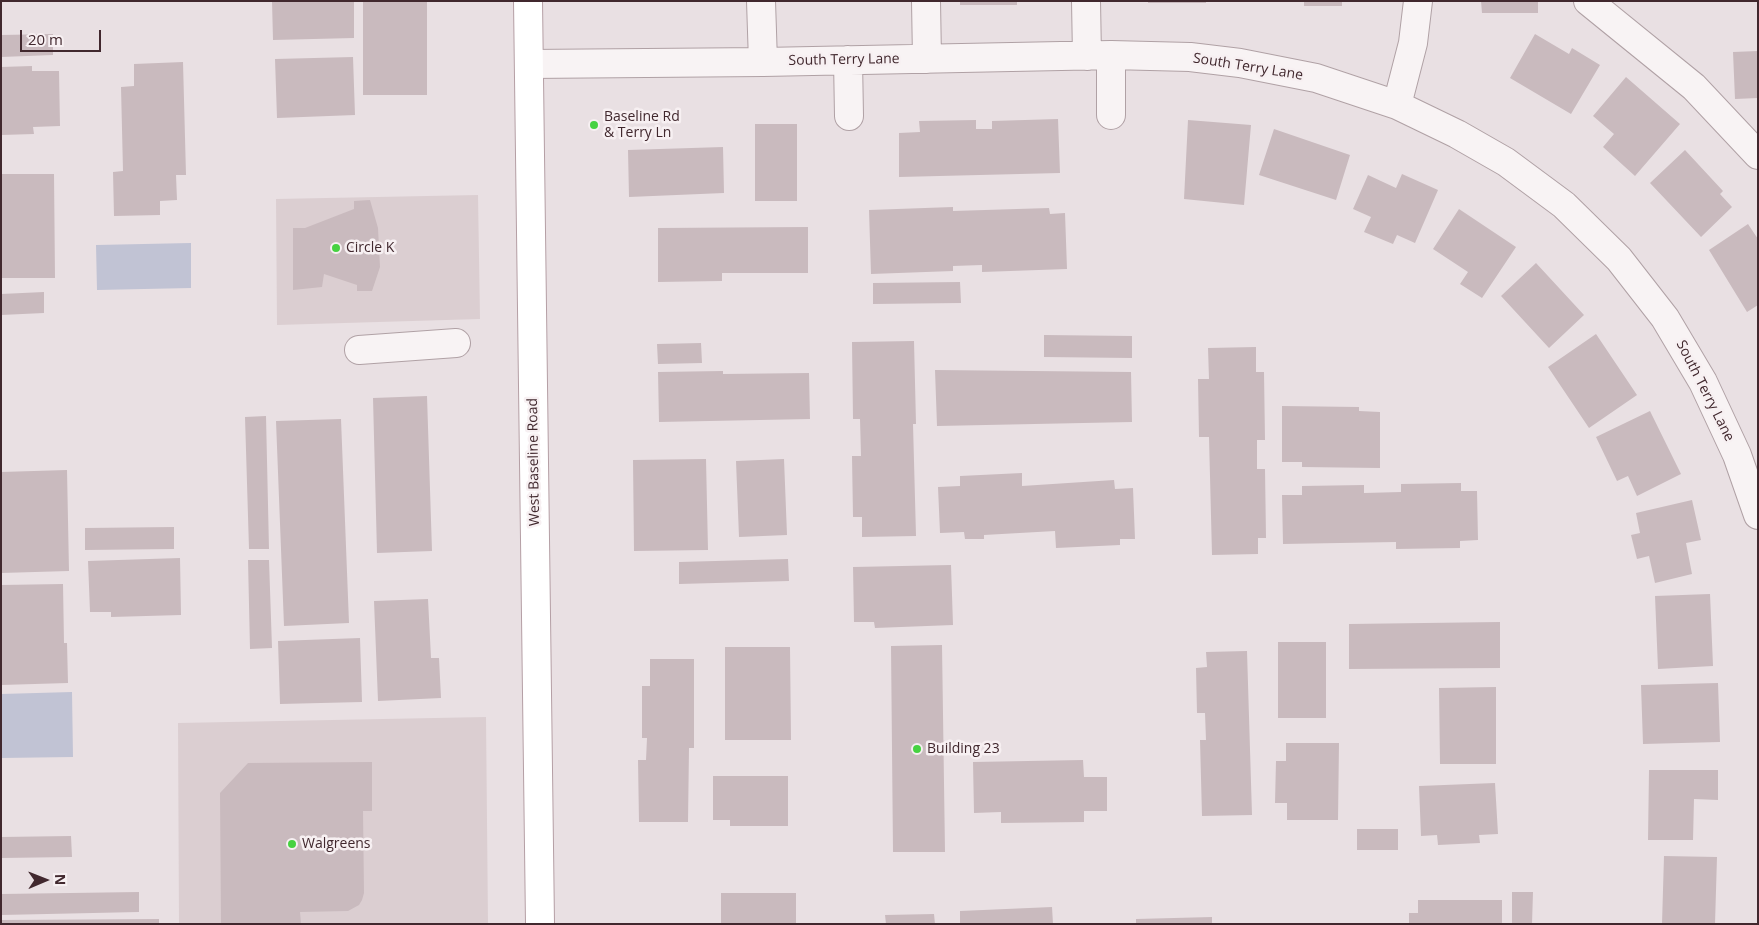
<!DOCTYPE html>
<style>
body{margin:0}
#map{position:relative;width:1759px;height:925px;overflow:hidden;background:#e9e0e3;font-family:"Open Sans",sans-serif}
canvas{display:block}
.frame{position:absolute;inset:0;border:2px solid #41282e;pointer-events:none}
.north{position:absolute;left:20px;top:855px;width:50px;height:50px;-webkit-text-stroke:4px #f7f0f2;paint-order:stroke;rotate:89deg;font-size:14px;font-weight:700;line-height:20px;text-align:center;color:#41282e}
.north::after{content:'';display:block;margin:auto;width:18px;height:22px;background:#41282e;clip-path:polygon(50% 0,100% 100%,50% 72%,0 100%)}
.scale{position:absolute;left:20px;top:30px;width:81px;height:22px;box-sizing:border-box;border:2px solid #41282e;border-top:0;padding-left:6px;font-size:15px;line-height:18px;white-space:nowrap;color:#41282e;-webkit-text-stroke:4px #f7f0f2;paint-order:stroke}
</style>
<div id="map">
<canvas width="1759" height="925"></canvas>
<div class="frame"></div>
<div class="north">N</div>
<div class="scale">20 m</div>
</div>
<script>
const ctx = document.querySelector('canvas').getContext('2d');
ctx.lineJoin = 'round';
function paint(path, color) { ctx.fillStyle = color; ctx.fill(path, 'evenodd'); }
const toPath = rows => new Path2D(rows.map(r => 'M' + r).join(''));
function strokePath(path, color, width, dash) { ctx.strokeStyle = color; ctx.lineWidth = width; ctx.lineCap = dash ? 'butt' : 'round'; ctx.setLineDash(dash || []); ctx.stroke(path); }
function write(font, color, halo, rows, align = 'center') {
  ctx.font = font + ' "Open Sans",sans-serif'; ctx.lineWidth = 5; ctx.setLineDash([]); ctx.textBaseline = 'middle'; ctx.strokeStyle = halo; ctx.fillStyle = color; for (const [text, x, y, turn = 0] of rows) {
    ctx.save(); ctx.translate(x, y); ctx.rotate((+turn || 0) * Math.PI / 180); ctx.textAlign = isNaN(turn) ? turn : align; if (halo) ctx.strokeText(text, 0, 0); ctx.fillText(text, 0, 0); ctx.restore();
  }
}
const built = toPath([
 [478,195,480,319,277,325,276,199],
 [486,717,488,924,179,924,178,723]
]);
const green = toPath([
 [191,243,191,288,97,290,96,245],
 [72,692,73,757,1,758,1,694]
]);
const building = toPath([
 [272,1,354,1,354,38,273,40],
 [363,1,427,1,427,95,363,95],
 [960,1,1017,1,1017,5,960,5],
 [1148,1,1206,1,1206,3,1148,3],
 [1304,1,1342,1,1342,6,1304,6],
 [1481,1,1538,1,1538,13,1482,13],
 [53,34,53,55,1,57,1,35],
 [1535,34,1569,54,1572,48,1600,65,1571,114,1510,78],
 [1758,51,1758,98,1735,99,1733,52],
 [353,57,355,115,277,118,275,59],
 [183,62,186,175,176,175,177,200,160,201,160,215,114,216,113,172,123,171,121,87,134,86,134,64],
 [32,66,32,71,59,71,60,126,33,127,34,134,1,135,1,67],
 [1626,77,1680,124,1635,176,1603,147,1614,134,1593,116],
 [1058,119,1060,173,899,177,899,133,920,132,919,121,976,120,976,129,992,129,992,121],
 [1188,120,1251,125,1244,205,1184,199],
 [755,124,797,124,797,201,755,201],
 [1274,129,1350,155,1336,200,1259,175],
 [723,147,724,193,629,197,628,150],
 [1685,150,1723,191,1720,194,1732,207,1701,237,1650,183],
 [1,174,54,174,55,278,1,278],
 [1402,174,1438,190,1415,243,1397,235,1393,244,1364,232,1371,217,1353,209,1368,175,1396,188],
 [370,200,378,228,380,267,372,291,357,291,357,285,324,274,322,287,293,290,293,228,305,228,354,209,354,201],
 [953,207,953,211,1049,208,1050,214,1065,213,1067,269,982,272,982,265,953,266,953,271,871,274,869,210],
 [1459,209,1516,247,1482,298,1460,284,1468,272,1433,249],
 [1748,224,1758,239,1758,305,1747,312,1709,250],
 [808,227,808,273,722,273,722,281,658,282,658,228],
 [1536,263,1584,315,1549,348,1501,296],
 [960,282,961,303,873,304,873,283],
 [44,292,44,313,1,315,1,294],
 [1596,334,1637,395,1589,428,1548,367],
 [1044,335,1132,336,1132,358,1044,357],
 [914,341,916,424,913,424,916,536,862,537,862,517,853,517,852,456,861,456,860,419,853,419,852,342],
 [701,343,702,363,658,364,657,344],
 [1256,347,1256,372,1264,372,1265,440,1257,440,1257,469,1265,469,1266,538,1258,538,1258,554,1212,555,1209,437,1199,437,1198,379,1209,379,1208,348],
 [935,370,1131,372,1132,422,937,426],
 [723,371,723,374,809,373,810,419,659,422,658,372],
 [427,396,432,551,377,553,373,398],
 [1282,406,1359,407,1359,411,1380,412,1380,468,1302,467,1302,462,1282,462],
 [1650,411,1681,474,1637,496,1628,476,1617,481,1596,437],
 [266,416,269,549,249,549,245,417],
 [341,419,349,623,284,626,276,421],
 [706,459,708,550,634,551,633,460],
 [784,459,787,535,739,537,736,461],
 [67,470,69,571,1,573,1,472],
 [1022,473,1022,486,1114,480,1115,489,1133,488,1135,539,1120,539,1120,545,1056,548,1055,531,984,535,984,539,965,539,964,532,940,533,938,487,960,486,960,476],
 [1461,483,1461,491,1477,491,1478,540,1460,541,1460,548,1396,549,1396,542,1283,544,1282,495,1302,495,1302,486,1364,485,1364,493,1401,492,1401,484],
 [1692,500,1701,540,1686,543,1692,574,1655,583,1649,556,1637,559,1631,535,1640,533,1636,513],
 [174,527,174,549,85,550,85,528],
 [180,558,181,615,111,617,111,612,90,612,88,561],
 [788,559,789,581,679,584,679,562],
 [248,560,269,560,272,648,250,649],
 [951,565,953,625,875,628,874,622,854,622,853,567],
 [63,584,64,643,67,643,68,683,1,685,1,585],
 [1710,594,1713,666,1658,669,1655,596],
 [428,599,431,658,439,658,441,698,378,701,374,601],
 [1500,622,1500,668,1349,669,1349,624],
 [360,638,362,702,280,704,278,641],
 [1278,642,1326,642,1326,718,1278,718],
 [942,645,945,852,893,852,891,646],
 [725,647,790,647,791,740,725,740],
 [1247,651,1252,815,1202,816,1200,740,1206,740,1205,713,1197,713,1196,668,1207,667,1206,652],
 [650,659,694,659,694,748,689,748,688,822,639,822,638,760,646,760,647,738,642,738,642,686,650,686],
 [1718,683,1720,742,1643,744,1641,685],
 [1496,687,1496,764,1440,764,1439,688],
 [1286,743,1339,743,1338,820,1287,820,1287,803,1275,803,1276,761,1286,761],
 [1083,760,1084,777,1107,777,1107,811,1084,811,1084,822,1001,823,1001,812,974,813,973,762],
 [372,762,372,811,363,811,364,893,362,900,359,905,348,911,300,912,301,924,221,924,220,793,248,763],
 [1649,770,1718,770,1718,800,1694,799,1693,840,1648,840],
 [713,776,788,776,788,826,730,826,730,820,713,820],
 [1495,783,1498,834,1479,835,1480,843,1438,845,1437,835,1421,836,1419,786],
 [1357,829,1398,829,1398,850,1357,850],
 [71,836,72,857,1,858,1,837],
 [1664,856,1717,857,1715,924,1662,924],
 [139,892,139,912,1,915,1,894],
 [1512,892,1533,892,1532,924,1512,924],
 [721,893,796,893,796,924,721,924],
 [1418,900,1502,900,1502,924,1409,924,1409,913,1418,913],
 [1052,907,1053,924,960,924,960,911],
 [934,914,935,924,886,924,885,915],
 [1212,917,1212,924,1136,924,1136,919],
 [159,919,159,924,1,924,1,920]
]);
const minor = toPath([
 [761,1,763,62],
 [926,1,927,59],
 [1086,1,1087,56],
 [1588,1,1694,87,1758,155],
 [848,60,849,116],
 [529,64,763,62,1111,55,1190,57,1240,63,1316,78,1397,105,1457,134,1506,162,1564,205,1619,259,1665,318,1703,382,1737,455,1758,515],
 [1397,105,1413,43,1418,1],
 [1111,115,1111,55],
 [359,350,456,343]
]);
const major = toPath([
 [528,1,540,924]
]);
const markers = [
 [594,125,5,"#46d241"],
 [336,248,5,"#46d241"],
 [917,749,5,"#46d241"],
 [292,844,5,"#46d241"]
];
const streetNames = [
 ["South Terry Lane",844,60,-1],
 ["South Terry Lane",1248,67,9],
 ["South Terry Lane",1705,391,63],
 ["West Baseline Road",534,462,-91]
];
const poiNames = [
 ["Baseline Rd",604,117],
 ["& Terry Ln",604,133],
 ["Circle K",346,248],
 ["Building 23",927,749],
 ["Walgreens",302,844]
];
paint(built, '#dbced1');
paint(green, '#c1c3d4');
paint(building, '#c9babe');
strokePath(minor, '#b0a1a5', 30);
strokePath(major, '#b59fa5', 30);
strokePath(minor, '#f8f3f4', 28);
strokePath(major, '#fff', 28);
for (const [x, y, r, color] of markers) { const dot = new Path2D(); dot.arc(x, y, r, 0, 2 * Math.PI); ctx.fillStyle = color; ctx.fill(dot); strokePath(dot, '#f7f0f2', 2); }
write('14px', '#41282e', '#f7f0f2', streetNames);
write('14px', '#41282e', '#f7f0f2', poiNames, 'left');
</script>
